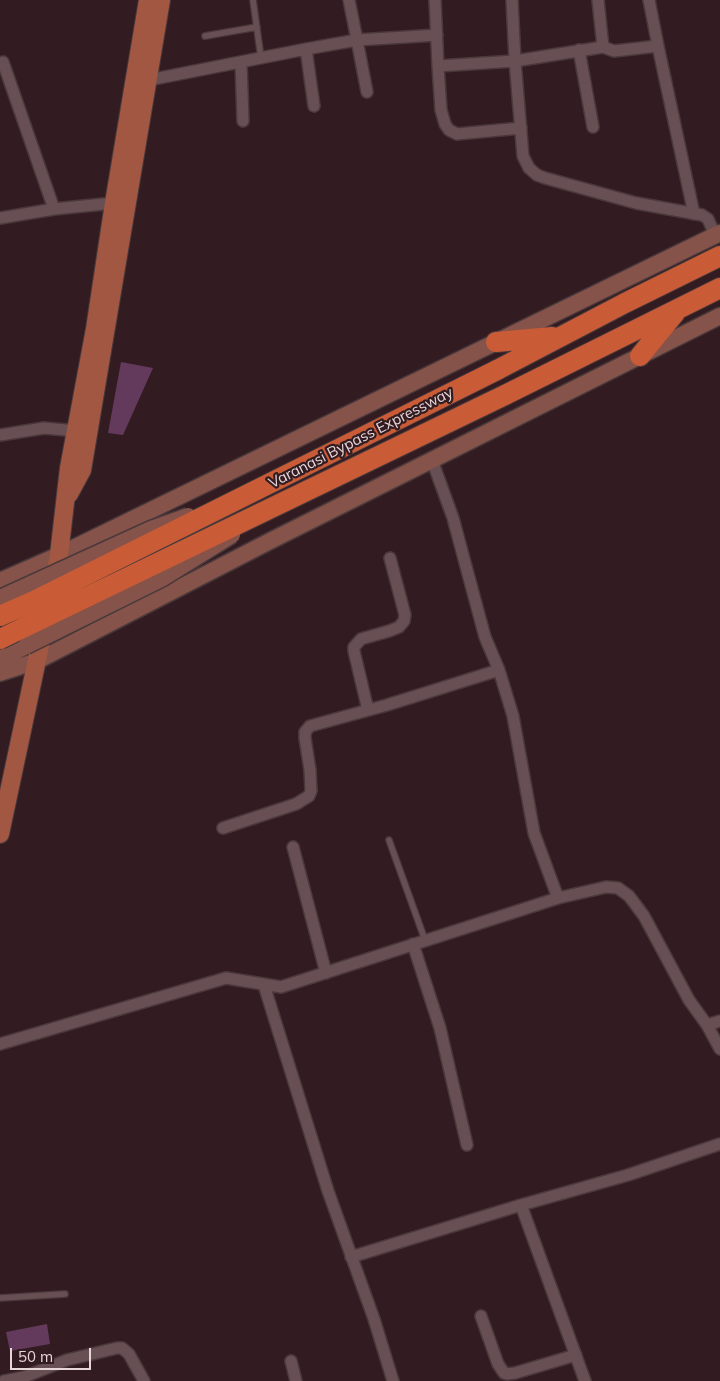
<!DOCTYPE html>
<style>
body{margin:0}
#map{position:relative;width:720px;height:1381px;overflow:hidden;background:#321c21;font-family:Mulish,sans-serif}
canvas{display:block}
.scale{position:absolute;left:10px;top:1348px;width:81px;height:22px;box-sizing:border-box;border:2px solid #e6d6d8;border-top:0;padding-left:6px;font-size:15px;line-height:18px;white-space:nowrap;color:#e6d6d8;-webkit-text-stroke:4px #321c21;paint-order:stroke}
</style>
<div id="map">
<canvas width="720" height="1381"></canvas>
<div class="scale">50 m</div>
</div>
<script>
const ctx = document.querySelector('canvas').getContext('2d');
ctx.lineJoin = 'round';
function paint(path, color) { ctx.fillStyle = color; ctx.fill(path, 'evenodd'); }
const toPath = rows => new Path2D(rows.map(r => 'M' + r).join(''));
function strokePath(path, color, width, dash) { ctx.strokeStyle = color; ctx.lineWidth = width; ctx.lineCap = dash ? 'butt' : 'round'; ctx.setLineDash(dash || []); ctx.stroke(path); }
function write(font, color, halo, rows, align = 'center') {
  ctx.font = font + ' Mulish,sans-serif'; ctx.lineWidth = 4.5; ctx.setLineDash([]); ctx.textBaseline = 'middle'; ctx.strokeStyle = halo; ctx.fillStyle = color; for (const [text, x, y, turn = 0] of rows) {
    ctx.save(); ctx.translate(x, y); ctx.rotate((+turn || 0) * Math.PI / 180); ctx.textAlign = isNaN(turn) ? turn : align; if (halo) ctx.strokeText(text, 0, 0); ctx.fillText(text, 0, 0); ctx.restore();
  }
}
const building = toPath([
 [121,362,153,368,123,435,108,433],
 [47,1324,50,1344,10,1351,6,1332]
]);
const lane = toPath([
 [253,0,261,58],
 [205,36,257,27],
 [389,840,425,940],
 [0,1298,65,1294]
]);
const street = toPath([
 [435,0,438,66,441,110,445,124,449,130,457,134,521,128],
 [512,0,515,61,523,156,529,168,537,175,545,178,636,203,702,215,708,219,715,235],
 [598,0,603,47],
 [658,46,694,214],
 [306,49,314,106],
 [579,50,593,127],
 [3,62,54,209],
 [241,62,243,121],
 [438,66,515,61,603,47,614,51,658,46,649,0],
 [149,80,306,49,357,40,349,0],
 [367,92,357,40,437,35],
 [0,218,54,209,114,203],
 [0,435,44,428,77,431],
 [432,460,453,518,485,637,499,670,513,716,534,833,558,898],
 [368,710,354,651,354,647,361,639,389,631,399,627,404,621,405,615,390,558],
 [223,828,296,804,309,796,311,791,310,770,305,738,305,732,310,726,387,705,499,670],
 [293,847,326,973],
 [413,944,440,1028,467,1145],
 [264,985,328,1191,374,1319,393,1381],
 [707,1025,720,1021],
 [0,1044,226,978,281,987,558,898,606,887,618,888,629,896,644,916,689,1000,707,1025,720,1049],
 [521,1205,585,1381],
 [351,1257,521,1205,628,1175,720,1144],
 [481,1316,498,1364,504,1373,507,1374,515,1373,576,1355],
 [291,1361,296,1381],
 [4,1381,24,1377,67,1360,117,1348,122,1348,129,1354,144,1381]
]);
const secondary = toPath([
 [0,581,59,555,720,233],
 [0,659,26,646],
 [0,673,37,661,270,541,720,316]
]);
const primary = toPath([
 [69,494,82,470,161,0],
 [53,587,59,555,69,468,95,329,114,203,148,0],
 [0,834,44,627]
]);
const highway = toPath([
 [496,342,552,337],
 [640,356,675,313],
 [497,370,625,303,720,256],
 [505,395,720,288]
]);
const secondaryBridge = toPath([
 [0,598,151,529,188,516],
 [26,646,163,578,232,535]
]);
const highwayBridge = toPath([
 [0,616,34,601,497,370],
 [0,639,505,395]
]);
const streetNames = [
 ["Varanasi Bypass Expressway",361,438,-27]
];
paint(building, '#643a5c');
strokePath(lane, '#4a383b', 8);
strokePath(street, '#4a383b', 14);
strokePath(secondary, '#4a383b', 19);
strokePath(primary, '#4a383b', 20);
strokePath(highway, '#4a383b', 22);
strokePath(lane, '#684f53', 5.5);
strokePath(street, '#684f53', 11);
strokePath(secondary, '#85534a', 16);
strokePath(primary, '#a25742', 18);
strokePath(highway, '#c95c36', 20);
strokePath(secondaryBridge, '#4a383b', 19, []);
strokePath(highwayBridge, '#4a383b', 22, []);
strokePath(secondaryBridge, '#85534a', 16);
strokePath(highwayBridge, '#c95c36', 20);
write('15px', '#e6d6d8', '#321c21', streetNames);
</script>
